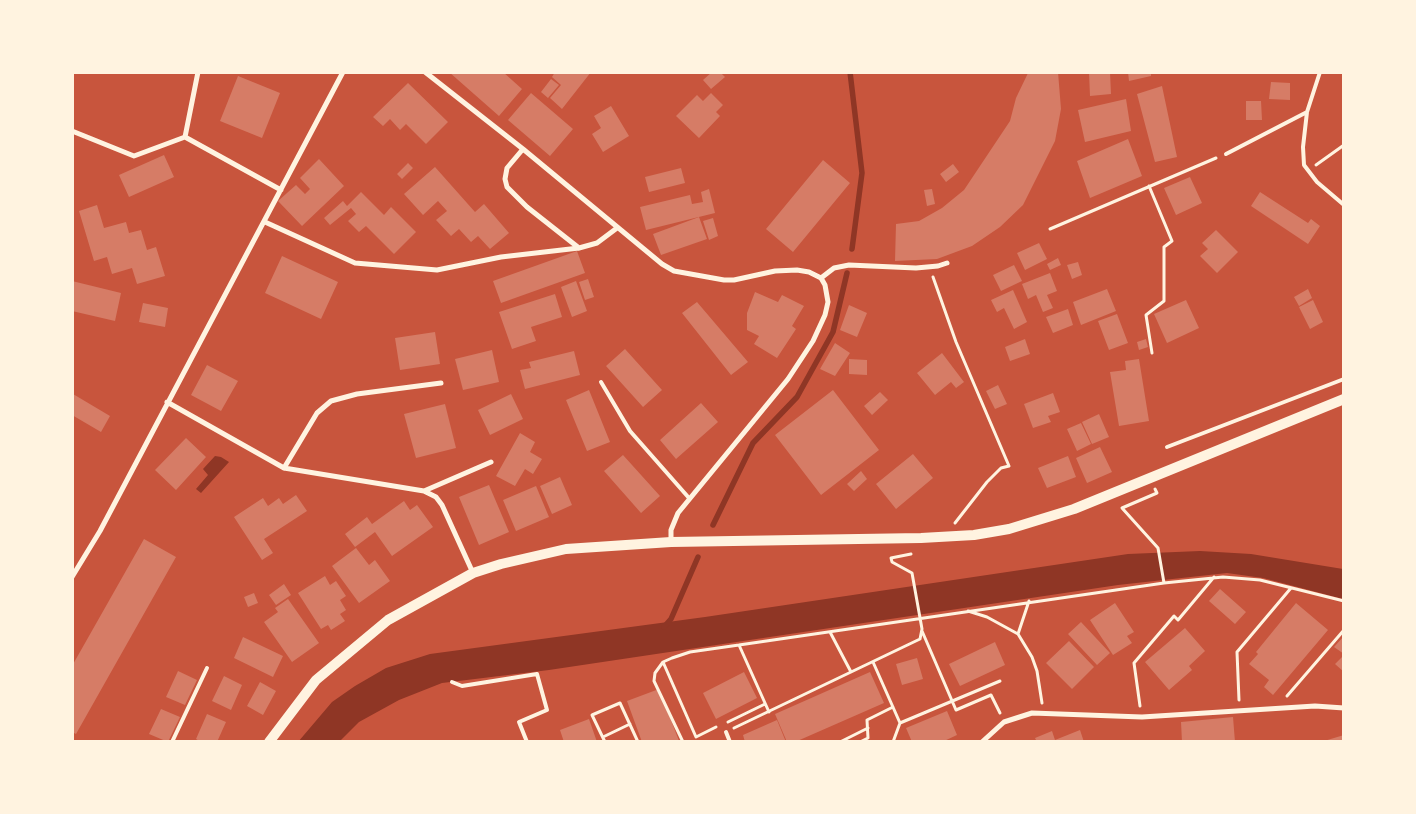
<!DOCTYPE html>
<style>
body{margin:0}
#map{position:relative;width:1416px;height:814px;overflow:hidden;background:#c8553d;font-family:Lora,serif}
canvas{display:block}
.frame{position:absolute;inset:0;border:74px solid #fff3e0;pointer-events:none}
</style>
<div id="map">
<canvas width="1416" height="814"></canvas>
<div class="frame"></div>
</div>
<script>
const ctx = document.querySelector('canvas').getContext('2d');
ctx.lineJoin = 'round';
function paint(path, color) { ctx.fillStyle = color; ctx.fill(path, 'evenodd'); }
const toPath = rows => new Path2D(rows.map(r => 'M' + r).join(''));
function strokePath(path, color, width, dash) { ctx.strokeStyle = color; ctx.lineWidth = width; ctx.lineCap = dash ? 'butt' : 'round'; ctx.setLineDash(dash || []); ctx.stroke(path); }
const water = toPath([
 [215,456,221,457,229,462,201,493,196,489,208,475,203,469],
 [1200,551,1251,554,1343,569,1343,599,1263,578,1227,573,1118,585,549,670,442,683,399,700,359,722,340,741,298,742,332,702,355,686,386,668,430,654,705,617,1128,554]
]);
const stream = toPath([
 [850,72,862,173,852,249],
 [713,525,753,443,797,397,833,332,847,273],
 [664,627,671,619,698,557]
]);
const building = toPath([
 [449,72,503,72,522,89,499,116],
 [555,72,591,72,562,109,550,98,561,85,552,77],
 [712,72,720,72,725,77,711,89,703,80],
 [1058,72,1061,109,1055,141,1023,205,1000,227,972,246,937,259,895,261,896,224,919,221,942,208,964,190,1010,121,1016,98,1028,73],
 [1089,72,1110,72,1111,94,1090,96],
 [1128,72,1151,72,1151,76,1129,81],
 [238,76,280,93,262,138,220,121],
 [551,79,559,85,548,98,541,92],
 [1271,82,1290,83,1290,100,1269,99],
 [408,83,448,122,426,144,406,124,400,130,390,119,383,126,373,117],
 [1162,86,1177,157,1155,162,1137,94],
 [531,93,573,129,550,156,508,120],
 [711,93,723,105,716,112,720,116,699,138,676,116,697,95,703,101],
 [1126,99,1131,131,1085,142,1078,110],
 [1246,101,1261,101,1262,120,1246,120],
 [611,106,629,136,603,152,592,134,601,128,594,116],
 [1128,139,1142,176,1090,198,1077,161],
 [164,155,174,177,129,197,119,175],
 [319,159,344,186,302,226,278,201,296,185,305,194,310,189,300,178],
 [823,160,850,183,793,252,766,229],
 [408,163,413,168,402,179,397,174],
 [953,164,959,172,946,182,940,174],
 [435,167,475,212,484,204,509,233,490,249,478,236,471,242,459,229,451,236,436,220,447,211,438,201,423,215,404,194],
 [681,168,685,183,649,192,645,177],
 [1190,177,1202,203,1176,215,1164,188],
 [709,189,715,213,646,230,640,207,690,195,692,204,703,202,701,192],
 [932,189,935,204,927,206,924,190],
 [361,192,384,215,391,207,416,232,394,254,366,226,359,232,348,221,356,214,351,208,330,225,324,218,343,201,347,206],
 [1260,192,1308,223,1311,219,1320,226,1308,244,1251,206],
 [97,205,104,228,126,222,129,233,141,230,147,250,156,247,165,276,137,284,132,268,112,274,107,257,94,261,79,211],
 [699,217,707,239,661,255,653,234],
 [713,218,718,236,709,240,703,221],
 [1216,230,1238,252,1217,273,1200,256,1208,249,1202,243],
 [1039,243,1047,259,1025,270,1017,253],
 [577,251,585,273,501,303,493,281],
 [282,256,338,282,321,319,265,293],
 [1058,258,1061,265,1050,270,1047,264],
 [1078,262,1082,275,1072,279,1067,265],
 [1014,265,1022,281,1001,291,993,275],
 [1050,273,1057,291,1047,295,1053,308,1043,312,1036,295,1028,299,1022,284],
 [588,279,594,297,585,300,579,282],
 [72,281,121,293,115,321,72,311],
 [576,281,587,311,572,317,561,287],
 [1107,289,1116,311,1081,325,1073,302],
 [1308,289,1312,298,1299,306,1294,297],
 [1013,290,1027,322,1014,329,1004,308,997,312,991,300],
 [755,292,778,302,782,295,804,306,792,326,796,329,777,358,754,344,759,336,747,330,747,313],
 [555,294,562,317,531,327,536,341,512,349,499,312],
 [1186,300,1199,328,1167,343,1154,314],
 [1313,300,1323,322,1310,329,1299,307],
 [697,302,748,362,731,375,682,313],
 [143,303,168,308,165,327,139,322],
 [849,305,867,313,857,337,840,330],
 [1068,309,1073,325,1053,333,1046,317],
 [1117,314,1128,343,1109,350,1098,321],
 [435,332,440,364,400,370,395,338],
 [1025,339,1030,354,1010,361,1005,347],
 [1146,339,1148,347,1139,350,1137,342],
 [835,343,850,353,835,376,820,369],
 [625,349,662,390,643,407,606,366],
 [492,350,499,382,463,390,455,359],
 [574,351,580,375,525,389,520,370,531,368,529,362],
 [942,353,964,382,956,388,951,382,935,395,917,373],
 [849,359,867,360,867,375,849,374],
 [1139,359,1149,421,1119,426,1110,372,1126,370,1125,361],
 [207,365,238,381,221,411,191,395],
 [998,385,1007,404,995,409,986,391],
 [589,390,610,442,587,451,566,400],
 [833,390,879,450,821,495,775,435],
 [880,392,888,400,872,415,864,406],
 [1053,393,1060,412,1048,416,1051,422,1033,428,1024,404],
 [73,394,110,416,101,432,72,415],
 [511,394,523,419,490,435,478,410],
 [701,403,718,422,676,459,660,440],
 [445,404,456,448,416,458,404,414],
 [1099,414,1109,437,1092,444,1082,422],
 [1081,423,1091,444,1077,451,1067,429],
 [520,433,535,442,530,452,542,459,533,474,525,469,515,486,496,476],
 [186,438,206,457,176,490,155,470],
 [1100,447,1112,472,1087,483,1076,458],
 [913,454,933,478,896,509,876,484],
 [623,455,660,496,641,513,604,471],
 [1068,456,1076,477,1047,488,1038,468],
 [861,471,867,479,854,491,847,484],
 [560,477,572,505,552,514,540,486],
 [489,485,509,532,479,545,459,497],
 [536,486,549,517,516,531,503,500],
 [296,495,307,511,264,539,273,553,262,560,234,517,263,498,268,506,279,498,283,504],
 [404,501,410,510,417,505,433,527,392,556,375,532,355,547,345,534,367,517,372,524],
 [144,539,176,557,76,734,72,732,72,666],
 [356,548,369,565,375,560,390,581,359,603,332,566],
 [325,576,330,585,336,581,346,596,340,600,346,610,340,614,345,621,331,630,328,625,321,629,298,593],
 [284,584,291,595,276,605,269,595],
 [1220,589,1246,612,1235,624,1209,601],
 [254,593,258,603,248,607,244,597],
 [288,599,319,643,292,662,264,622,278,612,275,608],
 [1115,603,1134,632,1127,636,1132,643,1113,655,1090,620],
 [1296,603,1328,630,1273,695,1264,687,1269,680,1249,664,1258,654,1256,652],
 [1081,622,1110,653,1097,665,1068,634],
 [1185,628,1205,651,1189,666,1192,670,1169,690,1145,662],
 [1344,636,1344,654,1334,647],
 [243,637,283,656,273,677,234,658],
 [1069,641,1094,667,1072,689,1046,663],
 [995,642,1005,665,960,686,949,664],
 [1344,655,1344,672,1335,664],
 [917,658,923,679,902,685,896,664],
 [178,671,197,680,185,705,166,697],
 [744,672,757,698,716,719,703,693],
 [870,672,884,703,795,742,787,742,775,714],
 [224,676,242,685,231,710,212,701],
 [260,682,276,691,263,715,247,706],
 [659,689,679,741,677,742,642,742,627,701],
 [161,709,180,717,168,742,149,734],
 [947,711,957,735,942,742,912,742,906,728],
 [207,714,226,722,217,742,201,742,196,739],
 [1233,717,1235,742,1182,742,1181,722],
 [589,719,597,742,564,742,560,730],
 [777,720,786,742,745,742,743,735],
 [1080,730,1084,742,1037,742,1035,738,1052,731,1055,740],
 [1344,735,1344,742,1324,742,1324,741]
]);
const path = toPath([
 [1316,165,1344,145],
 [1149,186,1172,241,1164,247,1164,301,1146,315,1152,353],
 [1050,229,1216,158],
 [933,277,956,342,1009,466,1001,468,987,482,955,523],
 [1155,489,1157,493,1122,508,1158,548,1164,583,1223,577,1260,580,1344,601],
 [1029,601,1018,634,1032,657,1037,671,1042,703],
 [968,611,987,617,1018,634],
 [922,631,956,710,991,695,1000,713],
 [830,632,851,672],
 [663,662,696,737,716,727],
 [873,662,900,723],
 [1287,696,1344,630],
 [1239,700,1237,652,1291,588],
 [1140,706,1134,663,1174,616,1178,620,1214,577],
 [769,712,739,645,1164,583],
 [728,722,765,704],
 [734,728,920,639,922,629,912,573,892,562,891,558,911,554],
 [603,737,630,724],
 [605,742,592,715,620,703,638,742],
 [683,742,654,681,655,673,663,662,672,658,690,652,739,645],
 [840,742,868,728],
 [860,742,868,738,867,720,893,707],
 [893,742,900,723,1000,681]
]);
const service = toPath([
 [1320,72,1307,112,1303,147,1304,165,1317,182,1344,205],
 [1226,154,1307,112],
 [601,382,630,431,689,498],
 [1167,447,1344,379],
 [452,682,462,686,537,674,547,710,519,722,527,742],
 [726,732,730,742],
 [172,742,207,668]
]);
const minor = toPath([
 [425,72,523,149,662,264,674,271,724,280,734,280,775,271,797,270,809,272,821,278,825,285,828,302,825,315,813,341,788,379,678,513,671,530,671,542],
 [72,131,134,156,185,137,281,190],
 [185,137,198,72],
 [523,149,507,168,505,179,507,187,527,207,579,248],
 [265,222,355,263,437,270,501,257,579,248,597,243,617,228],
 [821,278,834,268,849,265,916,268,938,266,947,263],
 [167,402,284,468,424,491,436,497,442,505,473,573],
 [284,468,317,413,331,401,357,394,441,383],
 [424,491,491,462],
 [72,577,100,531,343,72],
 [982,742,1004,722,1032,713,1142,717,1315,706,1344,708]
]);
const secondary = toPath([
 [269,742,316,680,388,620,473,573,501,564,566,549,671,542,921,538,974,535,1009,529,1074,509,1344,399]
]);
paint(water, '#8f3625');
strokePath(stream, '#8f3625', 5.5);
paint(building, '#d67c66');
strokePath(path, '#fff3e0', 3);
strokePath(service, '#fff3e0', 4);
strokePath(minor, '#fff3e0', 5);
strokePath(secondary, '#fff3e0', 10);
</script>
